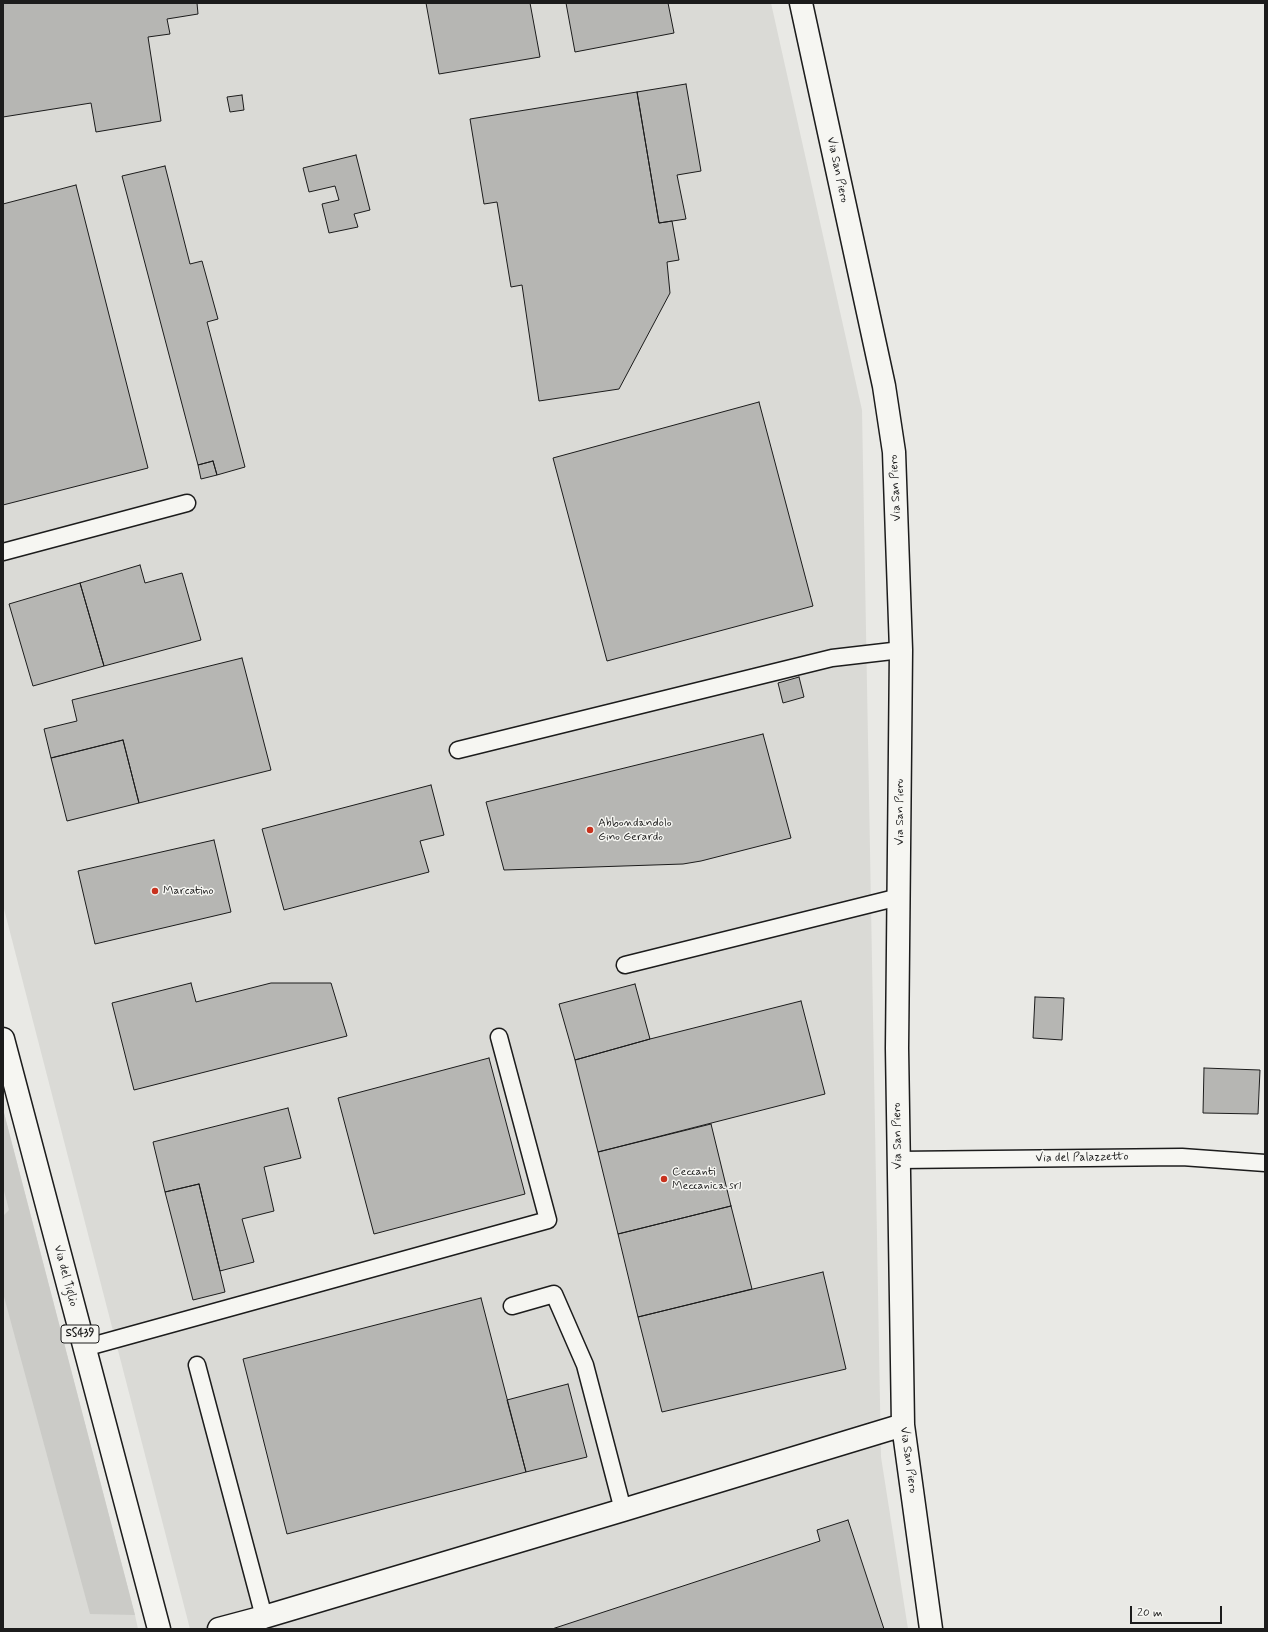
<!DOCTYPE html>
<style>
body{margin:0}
#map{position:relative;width:1268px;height:1632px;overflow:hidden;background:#e9e9e5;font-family:Mynerve,sans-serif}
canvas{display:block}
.frame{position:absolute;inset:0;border:4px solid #1c1c1c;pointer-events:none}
.scale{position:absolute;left:1130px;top:1606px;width:92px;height:18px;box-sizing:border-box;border:2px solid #1c1c1c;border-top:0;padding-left:5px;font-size:12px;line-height:14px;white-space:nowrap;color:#1c1c1c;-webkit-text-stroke:3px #f6f6f2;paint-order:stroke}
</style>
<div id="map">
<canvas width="1268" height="1632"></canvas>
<div class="frame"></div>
<div class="scale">20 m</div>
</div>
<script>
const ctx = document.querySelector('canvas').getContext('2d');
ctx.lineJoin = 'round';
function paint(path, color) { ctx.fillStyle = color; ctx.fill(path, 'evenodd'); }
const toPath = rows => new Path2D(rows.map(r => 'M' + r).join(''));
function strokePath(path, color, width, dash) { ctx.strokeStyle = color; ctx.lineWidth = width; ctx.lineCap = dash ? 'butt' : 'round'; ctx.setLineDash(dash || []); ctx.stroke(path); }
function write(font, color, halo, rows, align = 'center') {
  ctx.font = font + ' Mynerve,sans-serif'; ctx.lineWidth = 3; ctx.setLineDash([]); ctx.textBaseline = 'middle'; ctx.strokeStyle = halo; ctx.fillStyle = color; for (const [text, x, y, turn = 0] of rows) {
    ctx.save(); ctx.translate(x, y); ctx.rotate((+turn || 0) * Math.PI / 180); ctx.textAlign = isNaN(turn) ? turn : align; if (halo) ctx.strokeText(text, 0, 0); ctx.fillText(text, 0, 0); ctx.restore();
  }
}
const built = toPath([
 [3,3,771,3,862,410,881,1457,908,1629,190,1629,3,905],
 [3,1109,135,1615,138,1629,3,1629]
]);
const green = toPath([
 [3,1109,135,1615,90,1614,3,1293,3,1216,9,1210,3,1187]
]);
const building = toPath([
 [3,3,197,3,198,14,167,19,170,34,148,37,161,121,96,132,91,103,3,117,3,3],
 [426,3,530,3,540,57,439,74,426,3],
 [566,3,668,3,674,33,575,52,566,3],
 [686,84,701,171,677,175,686,219,659,223,637,92,686,84],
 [637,92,659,223,672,221,679,260,667,262,670,293,619,389,539,401,522,285,511,287,497,202,484,204,470,119,637,92],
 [242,95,244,110,230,112,227,97,242,95],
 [356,155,370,210,354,214,358,227,329,233,322,204,339,200,335,186,309,192,303,168,356,155],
 [165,166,190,264,202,261,218,319,207,322,245,467,217,475,213,461,198,465,122,176,165,166],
 [76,185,148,468,3,505,3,204,76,185],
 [759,402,813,606,607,661,553,458,759,402],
 [213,461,217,475,201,479,198,465,213,461],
 [140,565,145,583,182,573,201,640,104,666,80,583,140,565],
 [80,583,104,666,33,686,9,604,80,583],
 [242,658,271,770,139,803,123,740,51,758,44,729,77,721,72,700,242,658],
 [799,677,804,697,783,703,778,683,799,677],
 [763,734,791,838,701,861,683,864,504,870,486,802,763,734],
 [123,740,139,803,67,821,51,758,123,740],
 [431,785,444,835,420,841,429,872,284,910,262,829,431,785],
 [214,840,231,912,95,944,78,871,214,840],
 [191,983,196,1002,271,983,331,983,347,1036,134,1090,112,1003,191,983],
 [635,984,650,1039,575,1060,559,1004,635,984],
 [1035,997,1064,998,1062,1040,1033,1038,1035,997],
 [801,1001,825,1094,598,1152,575,1060,650,1039,801,1001],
 [489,1058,525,1194,374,1234,338,1098,489,1058],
 [1204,1068,1260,1070,1258,1114,1203,1113,1204,1068],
 [288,1108,301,1158,264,1167,274,1211,242,1219,254,1262,220,1271,199,1184,165,1192,153,1142,288,1108],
 [711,1124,731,1206,618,1234,598,1152,711,1124],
 [199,1184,225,1292,193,1300,165,1192,199,1184],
 [731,1206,752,1289,638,1317,618,1234,731,1206],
 [823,1272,846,1369,662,1412,638,1317,823,1272],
 [481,1298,526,1472,287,1534,243,1359,481,1298],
 [568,1384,587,1457,526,1472,507,1400,568,1384],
 [848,1520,884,1629,552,1629,820,1541,817,1530,848,1520]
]);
const service = toPath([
 [3,552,187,503],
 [458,750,832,658,901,650],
 [625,965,899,897],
 [898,1160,1182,1157,1265,1163],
 [512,1306,554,1294,585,1365,623,1510],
 [84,1348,548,1220,499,1037],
 [197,1365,264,1617]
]);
const minor = toPath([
 [801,3,884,386,894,452,901,650,897,1048,903,1425,931,1629],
 [219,1629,264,1617,623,1510,903,1425]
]);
const primary = toPath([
 [3,1039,159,1629]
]);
const markers = [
 [590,830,4,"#c8321e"],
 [155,891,4,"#c8321e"],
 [664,1179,4,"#c8321e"]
];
const shields = [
 [80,1334,38]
];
const shieldNames = [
 ["SS439",80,1334]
];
const streetNames = [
 ["Via San Piero",837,170,78],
 ["Via San Piero",896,488,-93],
 ["Via San Piero",900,812,-90],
 ["Via San Piero",898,1136,-91],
 ["Via del Palazzetto",1082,1158,-1],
 ["Via del Tiglio",65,1276,75],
 ["Via San Piero",908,1460,82]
];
const poiNames = [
 ["Abbondandolo",598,823],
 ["Gino Gerardo",598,837],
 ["Marcatino",163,891],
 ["Ceccanti",672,1172],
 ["Meccanica srl",672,1186]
];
paint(built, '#dadad6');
paint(green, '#cbcbc7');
paint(building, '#b6b6b3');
strokePath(building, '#1c1c1c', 1);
strokePath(service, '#1c1c1c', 19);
strokePath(minor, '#1c1c1c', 25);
strokePath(primary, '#1c1c1c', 25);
strokePath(service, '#f6f6f2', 16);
strokePath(minor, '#f6f6f2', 22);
strokePath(primary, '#f6f6f2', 22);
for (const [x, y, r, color] of markers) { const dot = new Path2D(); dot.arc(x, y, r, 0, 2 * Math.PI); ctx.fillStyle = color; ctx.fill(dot); strokePath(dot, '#f6f6f2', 1.5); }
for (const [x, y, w] of shields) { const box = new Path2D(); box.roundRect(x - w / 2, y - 9, w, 18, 3); ctx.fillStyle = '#f6f6f2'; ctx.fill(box); strokePath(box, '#1c1c1c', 1); }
write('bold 11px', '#1c1c1c', null, shieldNames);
write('12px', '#1c1c1c', '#f6f6f2', streetNames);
write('12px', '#1c1c1c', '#f6f6f2', poiNames, 'left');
</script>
